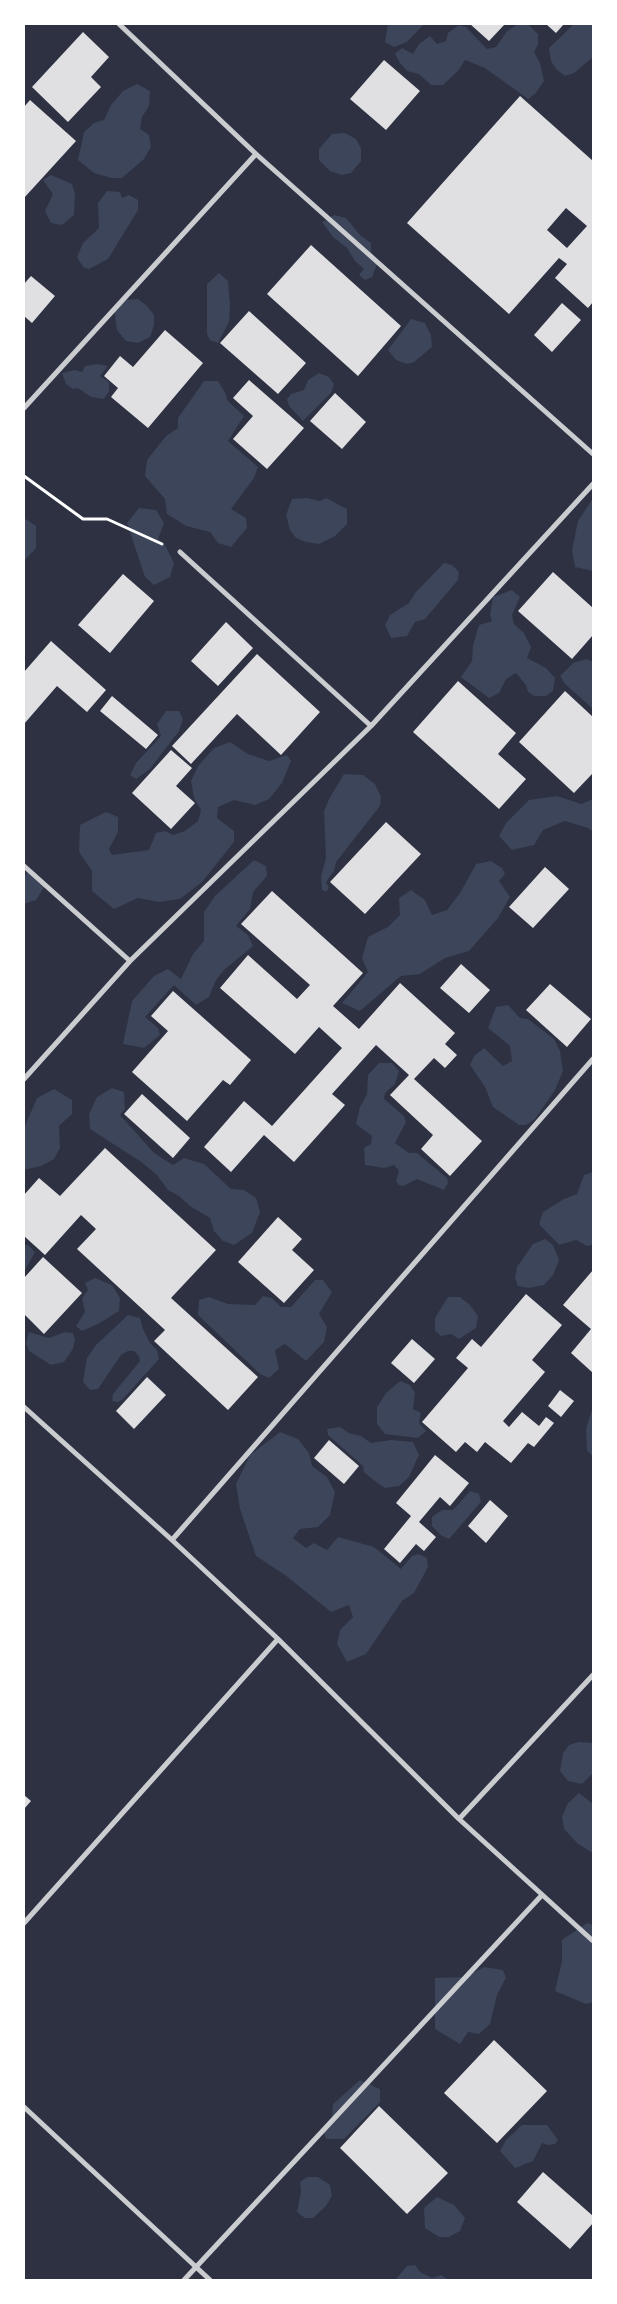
<!DOCTYPE html>
<style>
body{margin:0}
#map{position:relative;width:617px;height:2304px;overflow:hidden;background:#2d3142;font-family:"Work Sans",sans-serif}
canvas{display:block}
.frame{position:absolute;inset:0;border:25px solid #fff;pointer-events:none}
</style>
<div id="map">
<canvas width="617" height="2304"></canvas>
<div class="frame"></div>
</div>
<script>
const ctx = document.querySelector('canvas').getContext('2d');
ctx.lineJoin = 'round';
function paint(path, color) { ctx.fillStyle = color; ctx.fill(path, 'evenodd'); }
const toPath = rows => new Path2D(rows.map(r => 'M' + r).join(''));
function strokePath(path, color, width, dash) { ctx.strokeStyle = color; ctx.lineWidth = width; ctx.lineCap = dash ? 'butt' : 'round'; ctx.setLineDash(dash || []); ctx.stroke(path); }
const green = toPath([
 [388,24,424,24,407,42,394,47,385,42],
 [518,24,528,24,538,34,538,44,534,52,540,63,544,81,535,94,528,99,485,68,465,60,458,71,443,85,431,85,419,74,407,71,400,63,395,54,402,48,413,54,419,44,430,36,437,44,446,41,448,33,459,25,466,27,487,49,496,47,507,31],
 [574,24,593,24,593,57,574,73,565,76,556,69,551,61,549,48],
 [137,84,150,91,149,106,142,117,140,129,149,135,151,147,144,159,122,178,111,178,94,173,78,160,84,132,94,123,104,120,111,105,123,91],
 [345,133,356,139,361,148,361,161,351,173,342,175,330,171,319,160,319,149,332,134],
 [51,175,72,184,75,194,74,215,62,225,51,223,45,211,53,194,43,180],
 [107,191,120,192,122,198,129,195,138,200,138,210,108,259,89,269,83,267,77,257,83,243,99,228,98,203],
 [334,215,346,218,360,235,371,243,371,252,378,262,372,277,365,280,359,275,364,269,355,261,347,248,333,237,322,222],
 [219,273,228,281,230,305,229,322,218,343,210,340,207,334,207,284],
 [138,299,147,306,154,315,154,325,150,337,138,343,126,341,117,330,114,308,125,300],
 [411,319,425,323,431,335,432,347,414,362,407,364,396,360,388,350],
 [97,364,108,366,100,376,109,382,109,391,104,399,91,397,78,388,73,389,66,384,62,373,75,370,82,372,85,366],
 [319,373,329,377,334,384,331,393,303,421,289,406,287,399,291,394,304,390,308,380],
 [204,381,218,381,226,394,227,400,244,416,228,441,258,467,254,478,231,509,246,518,247,528,231,547,218,543,210,532,186,526,167,514,165,499,145,476,147,460,166,436,178,428,178,418],
 [307,498,320,501,326,498,347,509,347,524,335,536,319,544,306,542,296,538,290,530,286,515,292,499],
 [593,498,593,571,575,567,572,550,578,521],
 [139,508,156,510,164,523,158,539,165,545,174,563,170,577,154,585,145,577,127,523],
 [24,518,36,526,36,548,24,561],
 [444,563,452,565,459,572,458,580,425,619,415,622,407,636,391,638,385,625,390,615,409,603,415,593],
 [512,590,520,597,512,615,514,624,524,633,531,647,527,658,546,668,555,678,553,691,546,696,534,696,528,692,526,685,516,673,506,679,499,693,489,698,461,677,472,661,473,645,479,625,492,621,490,615,493,597],
 [587,659,593,662,593,709,565,684,560,676,573,663],
 [166,711,179,711,183,719,179,731,150,769,136,779,130,775,136,763,161,736,157,724],
 [230,742,248,754,269,761,287,755,291,761,282,783,269,799,255,805,234,800,218,807,217,818,234,831,234,842,202,882,180,899,159,902,138,898,114,909,92,891,92,871,79,852,80,825,106,812,118,817,118,832,109,849,112,855,149,850,156,833,165,831,173,835,185,831,198,821,201,810,194,798,191,781,198,766,214,748],
 [344,774,363,775,375,784,381,797,380,806,336,862,334,871,326,882,329,888,326,892,322,890,321,876,326,858,324,811,330,797],
 [557,796,581,804,593,799,593,832,588,828,565,821,543,830,534,845,512,850,499,836,506,823,529,800],
 [254,860,266,866,267,876,253,892,250,909,236,926,248,935,253,946,224,970,216,980,209,997,196,1005,174,985,145,1017,158,1028,160,1035,144,1048,123,1044,132,1001,154,976,168,969,181,979,193,954,204,941,204,912,215,896],
 [491,861,502,868,505,874,499,881,510,897,498,918,469,951,445,958,420,974,401,976,360,1011,342,1003,368,972,362,958,368,937,388,927,400,915,399,898,411,890,425,900,432,915,447,910,460,893,476,864],
 [35,872,46,884,36,900,24,904,24,877,27,873],
 [508,1005,520,1018,528,1019,554,1039,560,1051,563,1071,555,1090,535,1119,526,1125,519,1125,493,1107,485,1087,470,1065,474,1056,484,1048,503,1066,512,1061,510,1046,488,1028,496,1007],
 [379,1063,392,1063,399,1071,395,1084,385,1093,384,1099,404,1116,406,1122,395,1143,409,1153,417,1153,447,1178,448,1183,444,1190,417,1179,403,1186,399,1185,396,1181,399,1171,394,1165,384,1168,365,1165,364,1148,371,1144,372,1136,356,1124,360,1107,367,1094,368,1075],
 [112,1088,124,1092,125,1109,120,1115,154,1153,173,1165,184,1158,204,1164,231,1189,244,1190,256,1198,260,1212,252,1233,234,1245,223,1241,214,1231,210,1218,190,1206,179,1196,168,1190,157,1175,140,1161,90,1129,89,1114,97,1097],
 [54,1089,72,1100,72,1114,59,1126,60,1148,54,1159,41,1166,24,1170,24,1128,37,1098],
 [593,1172,593,1245,587,1246,576,1240,559,1245,539,1224,543,1212,564,1199,577,1194,584,1175],
 [545,1239,553,1245,559,1260,553,1275,544,1285,529,1288,518,1286,515,1278,517,1267,533,1244],
 [24,1245,28,1245,35,1252,24,1272],
 [95,1278,112,1285,120,1298,119,1311,98,1324,82,1331,76,1326,85,1312,82,1298,88,1290,85,1283],
 [315,1280,323,1280,332,1292,319,1314,327,1327,324,1342,306,1361,285,1344,275,1350,279,1369,269,1378,260,1374,198,1315,199,1300,209,1297,228,1304,255,1305,263,1296,272,1298,281,1307,291,1307],
 [448,1297,460,1297,470,1305,478,1316,476,1328,459,1339,451,1334,441,1336,435,1331,435,1318],
 [128,1315,140,1318,143,1329,150,1343,157,1350,159,1359,123,1399,118,1402,112,1401,113,1394,140,1361,139,1356,134,1351,128,1351,121,1355,98,1389,90,1390,83,1382,87,1358,96,1345],
 [29,1332,49,1338,65,1332,73,1333,75,1340,73,1349,64,1362,51,1365,29,1351,26,1343],
 [400,1381,410,1385,415,1393,413,1409,421,1413,419,1423,426,1431,418,1438,385,1434,377,1424,377,1407,386,1393],
 [593,1406,593,1457,587,1450,586,1429],
 [340,1427,349,1433,361,1436,371,1443,391,1440,413,1442,419,1455,409,1477,399,1486,385,1488,372,1479,364,1472,363,1466,328,1435,327,1429],
 [280,1432,298,1439,309,1453,312,1466,327,1477,335,1492,330,1515,318,1527,300,1529,293,1538,306,1548,314,1543,327,1550,338,1537,374,1547,401,1569,412,1556,419,1554,427,1558,428,1567,414,1593,402,1601,366,1654,347,1662,337,1644,340,1630,353,1617,349,1605,331,1612,285,1575,256,1556,240,1509,236,1484,250,1455],
 [470,1491,479,1494,481,1502,449,1539,442,1536,432,1526,432,1517,442,1510,453,1510],
 [579,1742,593,1743,593,1773,582,1784,568,1781,560,1771,563,1753,569,1745],
 [579,1793,593,1804,593,1853,578,1844,564,1829,562,1817,568,1803],
 [587,1923,593,1925,593,2002,586,2004,555,1991,562,1961,562,1940],
 [484,1967,503,1970,506,1978,497,1995,490,2024,479,2034,468,2032,460,2044,435,2029,435,1978,465,1977],
 [360,2080,380,2089,380,2102,344,2139,326,2139,323,2129,332,2116,333,2104],
 [522,2125,547,2125,558,2140,555,2144,548,2145,542,2143,533,2161,515,2168,500,2151,506,2140],
 [307,2177,318,2177,330,2185,332,2196,326,2206,313,2218,305,2218,297,2212,301,2191,300,2182],
 [437,2197,454,2205,465,2218,460,2231,449,2237,439,2237,425,2228,424,2208],
 [415,2265,420,2272,432,2278,441,2275,449,2280,395,2280,407,2266]
]);
const building = toPath([
 [470,24,505,24,489,41],
 [546,24,564,24,556,33],
 [83,32,109,57,91,77,101,87,68,122,32,87],
 [384,60,420,91,386,130,350,99],
 [520,96,593,161,593,302,588,308,555,278,567,264,559,258,509,314,407,223],
 [566,208,587,226,567,248,547,230],
 [30,100,76,141,24,198,24,107],
 [311,245,401,326,358,376,267,294],
 [31,276,55,296,32,323,24,316,24,284],
 [562,303,581,320,552,352,534,335],
 [249,311,306,363,278,394,220,343],
 [165,330,203,363,148,428,111,397,118,388,104,376,120,356,133,367],
 [249,380,304,428,267,469,233,439,253,416,233,398],
 [335,393,366,422,342,449,310,421],
 [553,572,593,608,593,635,572,659,518,611],
 [123,574,154,601,110,653,78,625],
 [226,622,253,648,218,686,191,661],
 [51,641,106,690,87,712,57,686,24,724,24,672],
 [257,654,320,712,281,755,237,714,191,764,172,746],
 [458,681,516,733,498,754,526,779,499,809,413,732],
 [565,691,593,717,593,775,592,774,574,793,519,742],
 [112,696,158,735,146,749,100,711],
 [171,750,192,768,176,786,195,803,171,829,132,793],
 [386,822,421,854,365,914,330,882],
 [545,867,569,889,533,928,509,907],
 [272,891,363,973,333,1006,359,1029,400,983,455,1033,445,1044,457,1055,445,1068,434,1058,414,1079,482,1141,450,1176,421,1149,433,1135,390,1095,409,1075,376,1045,332,1094,345,1105,294,1162,264,1135,231,1172,204,1147,244,1101,272,1126,342,1048,319,1027,295,1054,220,988,248,955,297,999,310,985,241,924],
 [461,964,490,990,469,1013,440,988],
 [550,984,591,1019,567,1047,526,1010],
 [173,991,251,1060,230,1085,223,1080,187,1121,132,1072,168,1031,151,1016],
 [142,1094,190,1138,173,1158,124,1114],
 [105,1148,216,1250,171,1298,258,1377,228,1410,154,1341,165,1330,77,1249,96,1229,81,1215,45,1255,24,1236,24,1195,39,1178,60,1196],
 [278,1217,302,1239,292,1250,314,1270,284,1303,238,1262],
 [43,1257,82,1293,44,1334,24,1314,24,1278],
 [593,1270,593,1373,571,1353,591,1329,563,1305],
 [526,1294,562,1325,532,1360,545,1372,503,1421,509,1427,522,1412,539,1426,546,1417,554,1423,534,1447,528,1443,511,1463,485,1442,477,1452,465,1442,456,1452,422,1422,468,1368,456,1358,472,1339,481,1347],
 [412,1339,435,1359,414,1383,391,1363],
 [147,1377,166,1395,134,1429,116,1411],
 [560,1390,574,1401,561,1417,548,1406],
 [329,1440,359,1466,344,1484,314,1458],
 [435,1455,469,1483,450,1506,440,1497,419,1522,436,1537,424,1551,416,1544,400,1563,384,1549,411,1516,396,1503],
 [490,1500,508,1516,486,1543,468,1526],
 [24,1795,31,1801,24,1809],
 [494,2040,547,2091,497,2143,444,2093],
 [379,2106,448,2173,407,2214,340,2148],
 [543,2172,593,2216,593,2223,570,2249,517,2202]
]);
const path = toPath([
 [24,476,83,519,107,519,162,544]
]);
const minor = toPath([
 [119,24,256,154,593,454],
 [24,408,256,154],
 [180,552,371,726],
 [24,866,130,961],
 [24,1079,130,961,371,726,593,484],
 [24,1407,172,1540,278,1639,459,1819,593,1941],
 [172,1540,593,1059],
 [459,1819,593,1675],
 [24,1923,278,1639],
 [24,2107,210,2280],
 [184,2280,542,1895]
]);
paint(green, '#3c4559');
paint(building, '#e0e0e3');
strokePath(path, '#fff', 3);
strokePath(minor, '#caccd0', 5);
</script>
